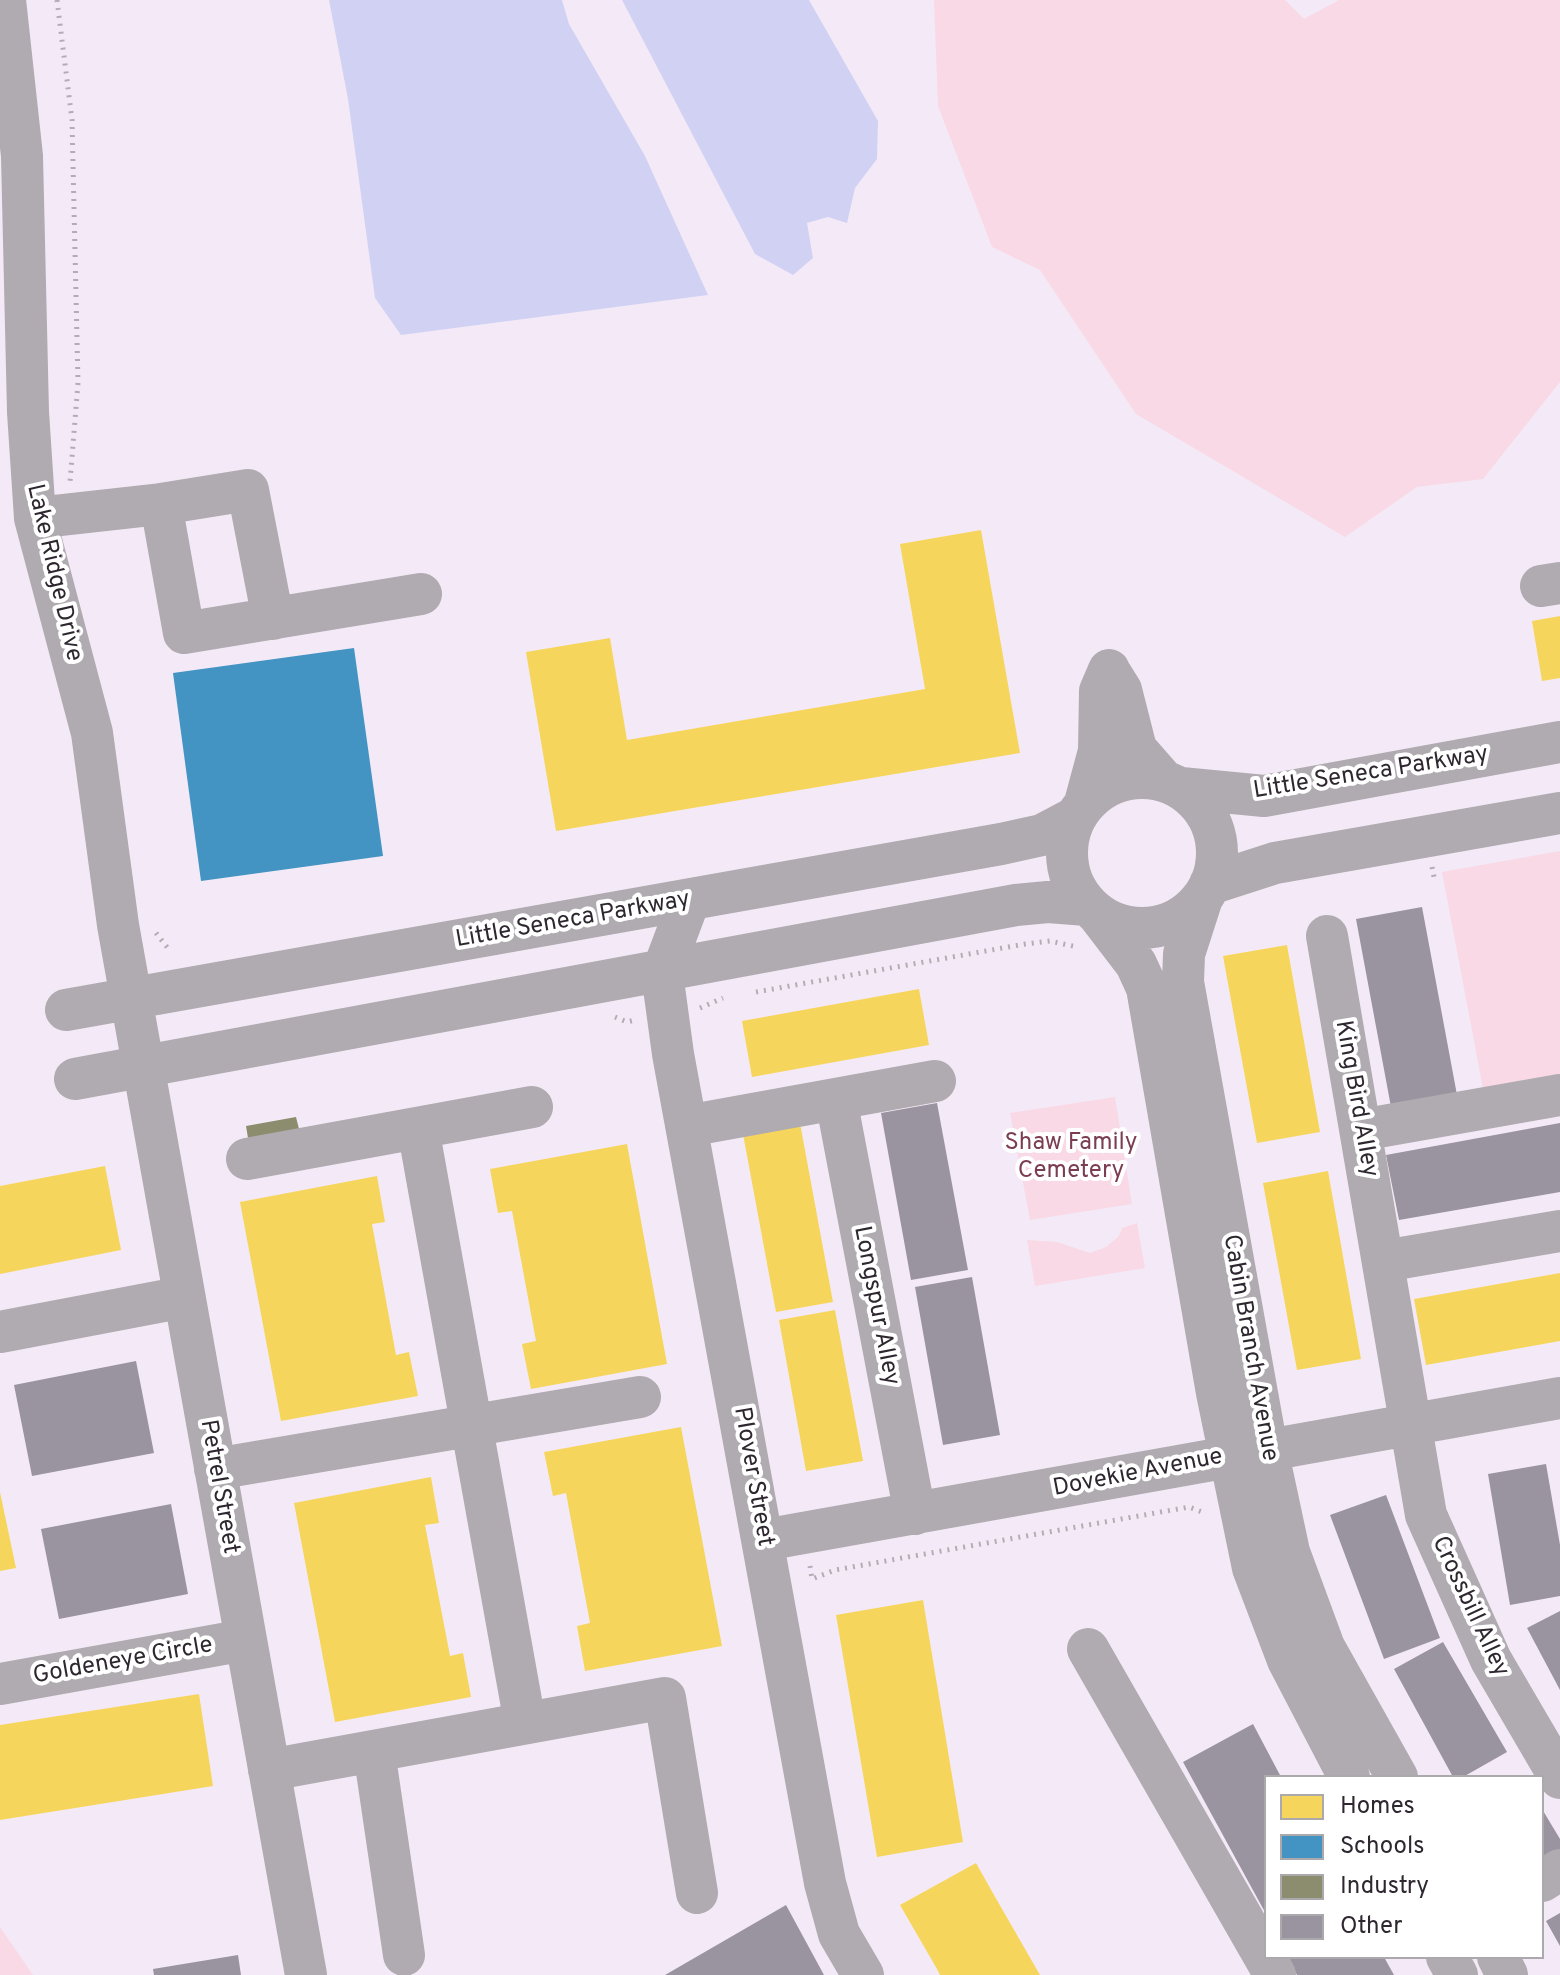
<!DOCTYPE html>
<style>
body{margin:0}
#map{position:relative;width:1560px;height:1975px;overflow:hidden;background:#f4eaf7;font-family:Overpass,sans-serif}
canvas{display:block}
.legend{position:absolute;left:1264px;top:1775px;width:280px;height:184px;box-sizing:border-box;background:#fff;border:2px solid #aba9ac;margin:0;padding:10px 14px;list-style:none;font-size:24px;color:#2e2730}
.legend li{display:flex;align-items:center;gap:16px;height:40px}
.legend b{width:40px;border:2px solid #aba9ac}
</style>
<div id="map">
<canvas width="1560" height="1975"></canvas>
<ul class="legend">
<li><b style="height:22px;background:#f6d55c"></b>Homes</li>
<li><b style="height:22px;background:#4393c3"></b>Schools</li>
<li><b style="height:22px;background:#8c8c6e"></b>Industry</li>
<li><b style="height:22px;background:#9a93a0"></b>Other</li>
</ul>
</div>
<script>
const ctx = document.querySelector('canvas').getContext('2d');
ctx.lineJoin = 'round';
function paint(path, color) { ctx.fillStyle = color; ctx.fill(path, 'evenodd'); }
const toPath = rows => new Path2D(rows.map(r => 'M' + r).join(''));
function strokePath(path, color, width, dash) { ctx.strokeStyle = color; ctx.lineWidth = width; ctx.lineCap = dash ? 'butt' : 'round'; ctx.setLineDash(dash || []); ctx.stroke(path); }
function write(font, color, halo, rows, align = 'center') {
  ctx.font = font + ' Overpass,sans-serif'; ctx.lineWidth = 8; ctx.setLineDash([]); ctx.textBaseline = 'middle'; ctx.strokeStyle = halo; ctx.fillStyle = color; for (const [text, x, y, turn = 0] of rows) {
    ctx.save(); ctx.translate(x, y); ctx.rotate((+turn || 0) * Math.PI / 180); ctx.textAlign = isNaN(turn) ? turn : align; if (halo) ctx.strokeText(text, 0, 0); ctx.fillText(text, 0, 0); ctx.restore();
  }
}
const green = toPath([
 [934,0,1285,0,1304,19,1339,0,1560,0,1560,382,1483,479,1417,487,1345,537,1136,414,1040,270,992,247,938,106],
 [1560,851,1560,1080,1484,1094,1442,872],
 [1115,1097,1132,1204,1030,1220,1010,1113],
 [1137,1223,1145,1268,1035,1286,1027,1240,1057,1242,1090,1253,1106,1247,1119,1236,1122,1228],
 [0,1927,33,1975,0,1975]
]);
const water = toPath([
 [329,0,562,0,569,24,645,156,708,295,401,335,375,298,348,99],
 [622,0,809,0,878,121,877,159,855,188,847,223,828,217,807,223,813,258,793,275,755,254]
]);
const homes = toPath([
 [981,530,1020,753,556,831,526,652,610,638,627,740,925,689,900,544],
 [1560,616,1560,678,1542,681,1532,621],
 [1287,945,1320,1132,1257,1143,1223,956],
 [919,989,929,1045,752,1077,742,1021],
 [800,1123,833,1302,776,1312,743,1134],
 [627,1144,667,1364,531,1389,522,1344,536,1341,512,1211,498,1213,490,1169],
 [105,1166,121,1250,0,1274,0,1186],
 [1328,1171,1361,1359,1297,1370,1263,1183],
 [377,1176,385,1222,372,1224,396,1355,409,1352,418,1396,281,1421,240,1202],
 [1560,1273,1560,1341,1426,1365,1414,1299],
 [835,1310,863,1461,806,1471,779,1320],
 [681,1427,722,1646,585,1671,577,1626,590,1623,566,1493,553,1496,544,1452],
 [431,1477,439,1523,425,1525,450,1656,463,1653,471,1697,335,1722,294,1503],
 [0,1492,16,1568,0,1571],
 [923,1600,963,1842,877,1857,836,1615],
 [199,1694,213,1786,0,1820,0,1725],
 [976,1863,994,1895,1040,1975,940,1975,937,1969,900,1905]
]);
const schools = toPath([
 [354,648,383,856,201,881,173,673]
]);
const industry = toPath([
 [296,1117,299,1129,248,1138,246,1126]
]);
const building = toPath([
 [1422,907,1457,1095,1391,1107,1356,919],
 [937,1103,968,1270,911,1280,881,1113],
 [1560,1123,1560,1192,1399,1220,1386,1155],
 [972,1277,1000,1435,943,1445,915,1287],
 [136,1361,154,1453,32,1476,14,1385],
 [1546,1464,1560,1545,1560,1596,1510,1605,1488,1474],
 [1386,1495,1440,1638,1384,1659,1330,1515],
 [171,1504,188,1594,59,1619,41,1529],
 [1560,1611,1560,1690,1527,1628],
 [1443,1642,1507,1752,1463,1777,1453,1777,1394,1669],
 [1253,1724,1281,1777,1266,1777,1266,1914,1183,1762],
 [1542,1809,1560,1839,1560,1849,1542,1859],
 [786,1905,824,1975,665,1975],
 [1560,1913,1560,1946,1546,1921],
 [238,1955,241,1975,154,1975,153,1969],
 [1287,1957,1384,1957,1394,1975,1297,1975]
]);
const path = toPath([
 [57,0,72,120,78,383,70,482],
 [1432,867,1435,882],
 [156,933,170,951],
 [756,992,1025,944,1050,941,1077,947],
 [700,1008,723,998],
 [615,1017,627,1022,635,1020],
 [810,1566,812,1579,835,1570,1189,1507,1202,1512]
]);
const minor = toPath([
 [5,0,22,156,28,412,35,518,92,733,118,925,306,1975],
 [161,504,248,490,273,619],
 [35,518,161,504,184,633,421,594],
 [1541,586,1560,583],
 [1109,671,1121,690,1136,749,1164,781],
 '1067 853a75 75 0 1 1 150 0a75 75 0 1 1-150 0Z',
 [1181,788,1264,796,1560,742],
 [1085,803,1099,751,1100,691,1109,670],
 [1210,884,1275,863,1560,813],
 [1202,898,1184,954,1183,982,1267,1449,1289,1552,1324,1647,1397,1777],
 [689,901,662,973,673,1054,825,1883,839,1934,863,1975],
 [1097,913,1136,964,1147,988,1217,1393,1253,1568,1288,1660,1349,1777],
 [1327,936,1426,1515,1491,1660,1560,1778],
 [66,1010,1001,844,1042,835,1076,817],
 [75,1079,1016,905,1048,902,1087,905],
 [836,1099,915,1514],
 [687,1126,935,1081],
 [418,1128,525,1723],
 [1361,1130,1560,1095],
 [247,1159,532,1107],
 [1384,1261,1560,1231],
 [0,1332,184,1297],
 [215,1469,640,1397],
 [764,1540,1560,1398],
 [1088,1649,1275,1975],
 [0,1684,245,1640],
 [374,1751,404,1955],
 [269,1770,665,1698,697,1893],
 [1542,1881,1560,1870],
 [1447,1957,1457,1975],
 [1498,1957,1507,1975]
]);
const streetNames = [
 ["Lake Ridge Drive",53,573,77],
 ["Little Seneca Parkway",1371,774,-9],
 ["Little Seneca Parkway",573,921,-10],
 ["King Bird Alley",1355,1099,80],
 ["Longspur Alley",875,1306,79],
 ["Cabin Branch Avenue",1249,1348,80],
 ["Dovekie Avenue",1138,1474,-11],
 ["Plover Street",752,1477,80],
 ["Petrel Street",218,1487,80],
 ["Crossbill Alley",1469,1607,65],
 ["Goldeneye Circle",123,1662,-10]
];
const parkNames = [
 ["Shaw Family",1071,1144],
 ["Cemetery",1071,1172]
];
paint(green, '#f8d9e5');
paint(water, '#d1d2f3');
paint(homes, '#f6d55c');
paint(schools, '#4393c3');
paint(industry, '#8c8c6e');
paint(building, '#9a93a0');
strokePath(path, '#b3adb3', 5, [2, 6]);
strokePath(minor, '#b0abb0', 42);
write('24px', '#2e2730', '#fff', streetNames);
write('24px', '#7b3d52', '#fff', parkNames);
</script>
